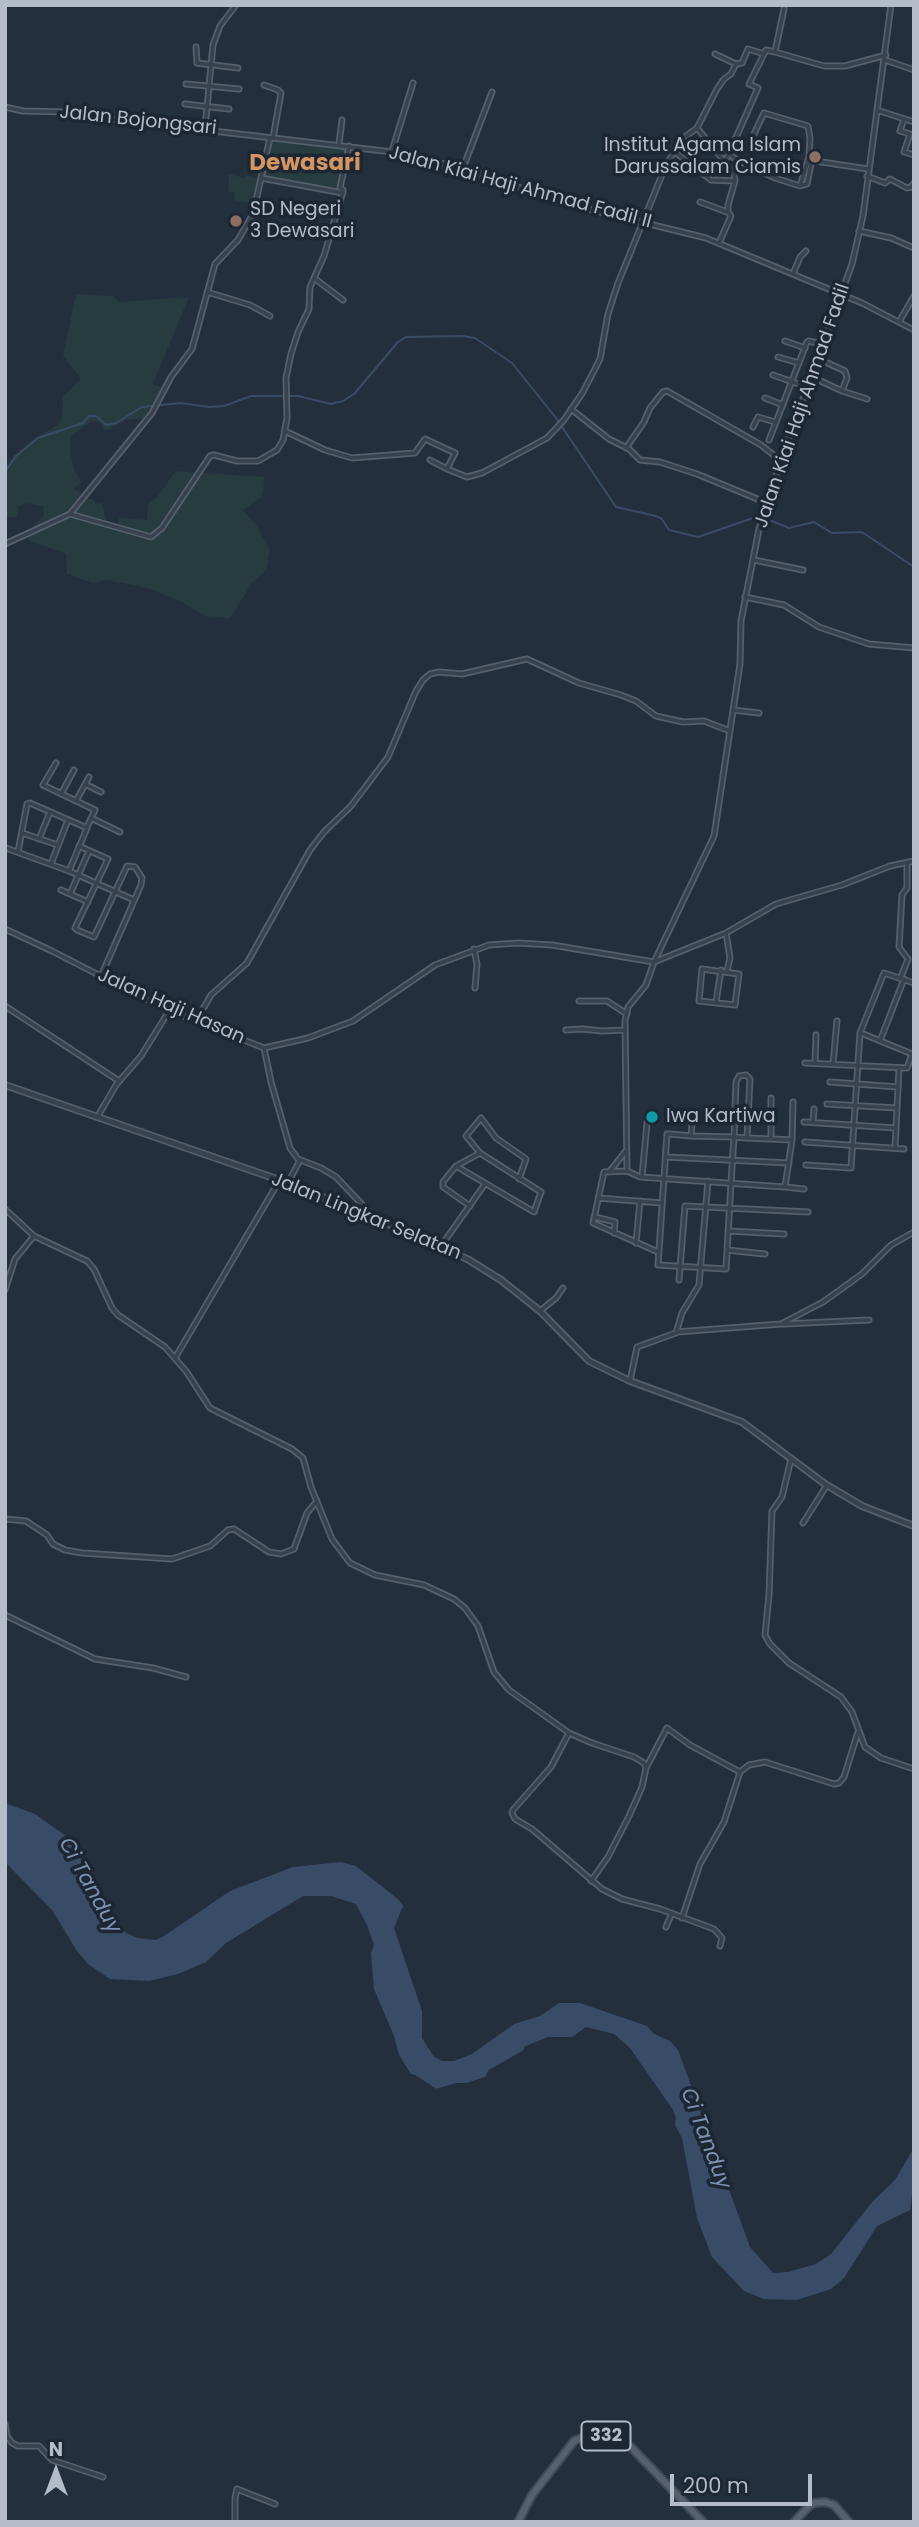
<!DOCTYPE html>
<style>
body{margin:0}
#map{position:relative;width:919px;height:2527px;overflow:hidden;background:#242f3e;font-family:Poppins,sans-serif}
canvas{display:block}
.frame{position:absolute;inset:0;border:7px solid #b4bcc9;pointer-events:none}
.north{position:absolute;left:21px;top:2436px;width:70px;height:70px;-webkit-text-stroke:5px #1d2633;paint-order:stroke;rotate:0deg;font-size:19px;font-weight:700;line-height:28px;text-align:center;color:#b4bcc9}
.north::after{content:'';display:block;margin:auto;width:24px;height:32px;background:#b4bcc9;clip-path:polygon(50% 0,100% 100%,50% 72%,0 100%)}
.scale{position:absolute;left:670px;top:2474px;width:142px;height:32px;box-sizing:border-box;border:4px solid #b4bcc9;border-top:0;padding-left:9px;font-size:21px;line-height:24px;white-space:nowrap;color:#b4bcc9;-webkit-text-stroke:5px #1d2633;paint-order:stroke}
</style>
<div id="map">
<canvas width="919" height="2527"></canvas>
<div class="frame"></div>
<div class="north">N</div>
<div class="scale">200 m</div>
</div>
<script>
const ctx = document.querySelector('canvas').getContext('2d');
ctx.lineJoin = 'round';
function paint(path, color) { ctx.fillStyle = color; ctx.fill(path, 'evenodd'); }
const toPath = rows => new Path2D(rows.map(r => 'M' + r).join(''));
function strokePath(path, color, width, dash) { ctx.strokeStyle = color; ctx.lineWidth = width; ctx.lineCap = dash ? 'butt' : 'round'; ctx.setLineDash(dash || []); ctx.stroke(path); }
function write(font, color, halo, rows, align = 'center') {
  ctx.font = font + ' Poppins,sans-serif'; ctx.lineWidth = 7; ctx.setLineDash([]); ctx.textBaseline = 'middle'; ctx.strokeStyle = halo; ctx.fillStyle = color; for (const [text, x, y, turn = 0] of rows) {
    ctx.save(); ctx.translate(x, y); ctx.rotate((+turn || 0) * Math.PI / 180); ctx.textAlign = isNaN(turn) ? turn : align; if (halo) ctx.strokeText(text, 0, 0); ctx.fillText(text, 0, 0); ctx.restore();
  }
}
const green = toPath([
 [272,140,347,147,338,191,263,177],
 [229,174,244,178,246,175,259,179,249,217,252,203,234,200,235,193,228,192],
 [76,294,113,296,119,302,189,297,153,384,163,388,143,418,125,420,124,422,112,427,111,429,104,430,103,425,97,421,92,421,71,436,70,451,74,470,82,481,74,489,94,501,95,504,102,503,107,528,117,531,119,518,147,520,148,505,158,496,176,471,264,477,263,492,260,498,243,510,257,526,270,551,266,570,252,583,230,618,205,616,180,601,147,588,107,580,93,583,67,574,66,554,28,540,35,524,44,516,43,506,26,503,19,506,16,517,5,518,6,464,29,442,57,425,62,418,63,397,81,378,63,356]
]);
const water = toPath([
 [5,1803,35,1814,73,1841,99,1899,126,1933,138,1938,156,1940,164,1936,230,1891,293,1867,341,1862,356,1866,399,1900,403,1906,394,1928,422,2011,422,2038,434,2057,442,2061,454,2061,472,2054,514,2024,540,2016,559,2003,580,2003,647,2026,654,2034,670,2041,678,2050,750,2247,773,2273,788,2272,816,2264,831,2254,873,2201,895,2180,914,2148,914,2180,910,2210,877,2226,844,2278,831,2289,797,2300,764,2299,744,2291,712,2257,697,2218,682,2138,675,2125,676,2118,673,2110,630,2048,614,2034,586,2027,572,2037,548,2037,501,2056,493,2062,485,2077,466,2083,452,2083,411,2074,399,2055,394,2036,374,1989,371,1953,374,1945,367,1925,356,1904,331,1896,303,1896,226,1943,206,1962,178,1974,149,1981,110,1979,88,1964,77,1951,52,1910,5,1862]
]);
const stream = toPath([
 [5,472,16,456,38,438,83,423,89,416,96,416,106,425,116,423,142,407,181,403,209,407,224,406,251,396,298,396,331,404,343,401,354,394,398,342,406,337,462,336,475,338,512,363,556,418,616,507,656,516,662,519,669,530,698,537,753,518,772,521,789,528,814,522,832,533,862,532,914,567]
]);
const river = toPath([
 [483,2068,520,2047],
 [419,2072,437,2084,454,2079]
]);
const minor = toPath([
 [196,47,197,63,238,68],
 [775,52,784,9],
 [715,54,736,64],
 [885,60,914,70],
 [186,84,239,89],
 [264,85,278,90,281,93,273,138],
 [185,104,229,109],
 [5,107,23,111,68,112,102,118,401,153,490,176,536,194,572,205,706,238,862,303,914,330],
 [877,110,914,122],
 [904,119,900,131,910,134,904,152,914,155],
 [205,128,213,45,220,26,236,5],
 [697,128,725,162],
 [754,134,764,113,808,126,810,138,809,157,800,186],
 [339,144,342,120],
 [392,151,413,83],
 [675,152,711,180,735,181],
 [730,153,734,158,775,178,800,186,807,184,811,164,815,161,868,169],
 [463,168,492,92],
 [867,176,885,183,890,179,907,188,911,187,914,183],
 [261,178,343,193],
 [700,202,727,212],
 [859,231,891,238,914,248],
 [719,243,731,216,728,212,728,205,735,181,734,173,725,162,758,88,749,84,764,54],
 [793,274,800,257,806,251],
 [314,278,343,300],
 [207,292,250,305,270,316],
 [899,322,914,296],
 [785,341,805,348],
 [778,357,799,363],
 [773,375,807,387],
 [812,377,842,391,847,378,845,371,819,359],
 [842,391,867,399],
 [765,398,783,405],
 [571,409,609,439,629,449,640,460,660,462,697,474,767,503],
 [753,427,758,417,775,422],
 [285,431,325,450,352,458,415,453,425,439,455,453,447,469,467,477,482,473,547,438,564,420,583,392,600,359,608,314,618,283,666,165,682,139,697,128,717,89,724,79,731,74,736,64,742,63,748,49,764,54,766,50,775,52,824,66,845,66,886,55],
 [769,440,807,342,809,341,824,345],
 [626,448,644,422,650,408,663,392,667,391,761,445,780,460],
 [430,460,447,469],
 [70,514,151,537,162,528,210,456,214,455,237,461,258,461,277,450,283,440,287,418,286,378,291,354,298,332,309,309,310,287,324,256,342,195,343,190,340,188,349,146],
 [5,544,70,514,152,413,171,377,192,349,215,264,238,240,253,214,270,138],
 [754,560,803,570],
 [745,597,784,605,819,627,869,644,914,648],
 [733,710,759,713],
 [56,763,43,785,95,810,87,827],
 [85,784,101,792],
 [61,794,74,770],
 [76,801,89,777],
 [91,818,120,832],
 [22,833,58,845],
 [39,839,50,812],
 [79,846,108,859,75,928,77,930,94,937,127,866,135,867,142,878,141,885,101,976],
 [6,848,69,871,87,828,30,803,27,804,18,852],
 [51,864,68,820],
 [69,871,134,900],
 [61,890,88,902],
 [70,894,89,851],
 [5,929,52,951,163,1008,264,1048,308,1038,353,1021,435,965,489,945,518,943,552,945,654,962,726,933,776,904,842,885,890,866,914,861],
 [726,933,730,958,727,971],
 [474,949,477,964,475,988],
 [702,969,739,974,735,1005,699,1001,702,969],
 [901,977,908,959,899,947,902,895,907,888,907,863],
 [579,1001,607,1001,627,1014],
 [716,1002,721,970],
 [5,1006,119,1081],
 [196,1021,211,995,247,963,310,850,324,832,351,806,388,757,416,691,423,680,430,674,439,672,462,674,527,659,579,683,621,695,636,701,656,716,683,722,704,721,730,731],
 [566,1030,582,1029,602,1031,625,1030],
 [880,1041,904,979],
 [264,1048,271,1082,290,1148,298,1159,321,1168,336,1177,374,1217],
 [805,1063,907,1068,912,1054,861,1033],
 [815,1063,816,1035],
 [833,1064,837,1021],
 [830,1082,898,1087],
 [793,1102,792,1140,785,1187,640,1177,627,1171,625,1021,628,1007,646,985,654,962,714,836,740,664,741,621,759,529,782,457,852,264,863,216,891,5],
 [827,1104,897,1108],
 [98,1116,116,1085,141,1056,169,1011],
 [735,1117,748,1118],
 [804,1122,896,1128],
 [813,1122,814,1109],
 [691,1136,693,1112],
 [747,1138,750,1079,746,1075,739,1076,736,1082,735,1110,735,1117,734,1137,731,1183,726,1269,658,1265,667,1134,670,1134,691,1136,734,1137,747,1138,771,1139,792,1140],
 [771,1139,771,1098],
 [805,1142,904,1149],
 [895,1148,899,1068],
 [480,1153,541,1192,534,1212,456,1166,480,1153],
 [480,1153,466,1136,481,1118,496,1138,526,1159,519,1179],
 [666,1157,789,1163],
 [806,1165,851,1168,860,1033,884,973,914,983],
 [456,1166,443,1182,443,1187,470,1206],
 [610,1171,625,1152],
 [627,1171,604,1172,593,1223,658,1252],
 [642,1177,647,1123],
 [288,1183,300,1160],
 [785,1187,804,1189],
 [598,1198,662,1203],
 [5,1209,34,1236,15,1259,5,1290],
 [595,1217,615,1222,614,1233],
 [728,1231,784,1234],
 [34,1236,87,1261,94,1269,112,1308,118,1315,165,1347,186,1371,210,1408,292,1449,303,1458,311,1487,332,1539,350,1563,375,1575,424,1585,454,1599,465,1608,478,1626,494,1672,509,1690,569,1733,551,1767,513,1810,512,1813,515,1819,532,1829,602,1889,622,1899,660,1909,714,1929,722,1938,720,1946],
 [636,1243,640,1201],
 [441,1246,485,1184],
 [727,1250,765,1254],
 [679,1280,685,1206,808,1212],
 [540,1311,556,1298,563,1288],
 [784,1324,869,1320],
 [677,1332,781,1324,823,1302,862,1274,891,1245,914,1232],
 [175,1358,279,1181],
 [630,1381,637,1347,676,1333,682,1313,699,1285,708,1181],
 [791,1459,782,1497,772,1511,769,1595,765,1635,770,1644,789,1663,841,1697,852,1712,865,1747,881,1758,914,1769],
 [5,1519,26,1521,47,1535,53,1544,65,1550,82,1553,172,1559,210,1546,228,1530,234,1529,269,1552,281,1554,294,1549,307,1513,317,1501],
 [803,1523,827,1485],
 [5,1615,95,1659,153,1668,186,1677],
 [569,1733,592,1743,634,1757,644,1763,646,1768,642,1787,629,1816,608,1857,591,1881],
 [646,1768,667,1728,690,1745,740,1772,724,1822,700,1864,682,1918],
 [740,1772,749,1765,765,1762,834,1784,839,1783,844,1777,858,1732],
 [666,1927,671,1915],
 [5,2424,7,2436,12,2443,18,2446,39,2446,52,2460,103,2477],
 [235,2522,235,2498,237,2489,275,2504]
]);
const tertiary = toPath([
 [5,1085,288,1183,428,1240,469,1260,501,1280,540,1311,589,1361,630,1381,742,1422,825,1484,862,1506,914,1526]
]);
const primary = toPath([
 [518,2522,532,2495,574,2441,588,2435,601,2435,631,2447,703,2522],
 [794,2522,809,2506,815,2503,825,2502,834,2505,849,2522]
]);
const markers = [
 [815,157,7,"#8d6e63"],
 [236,221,7,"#8d6e63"],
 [652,1117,7,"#0f9aa8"]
];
const shields = [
 [606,2436,49]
];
const shieldNames = [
 ["332",606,2436]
];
const streetNames = [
 ["Jalan Bojongsari",138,121,6],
 ["Jalan Kiai Haji Ahmad Fadil II",520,188,15],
 ["Jalan Kiai Haji Ahmad Fadil",803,406,-71],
 ["Jalan Haji Hasan",171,1007,24],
 ["Jalan Lingkar Selatan",366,1217,22]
];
const poiNames = [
 ["Institut Agama Islam",801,146,"right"],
 ["Darussalam Ciamis",801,168,"right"],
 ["SD Negeri",250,210],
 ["3 Dewasari",250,232],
 ["Iwa Kartiwa",666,1117]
];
const waterNames = [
 ["Ci Tanduy",89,1886,61],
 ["Ci Tanduy",705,2139,69]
];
const quarterNames = [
 ["Dewasari",305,164]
];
paint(green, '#263c3f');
paint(water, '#394c67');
strokePath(stream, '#394c67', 2);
strokePath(river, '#394c67', 9);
strokePath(minor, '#565f6c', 7);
strokePath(tertiary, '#565f6c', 8);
strokePath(primary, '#414a57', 10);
strokePath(minor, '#38414e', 3.5);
strokePath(tertiary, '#38414e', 4.5);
strokePath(primary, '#56606e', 6);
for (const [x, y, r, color] of markers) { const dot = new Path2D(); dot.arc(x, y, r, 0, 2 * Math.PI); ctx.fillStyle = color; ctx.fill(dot); strokePath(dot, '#1d2633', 2.5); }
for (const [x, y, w] of shields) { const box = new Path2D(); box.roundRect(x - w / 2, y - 14.5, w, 29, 5); ctx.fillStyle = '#1d2633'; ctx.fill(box); strokePath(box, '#b4bcc9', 2); }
write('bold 18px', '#b4bcc9', null, shieldNames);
write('19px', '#b4bcc9', '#1d2633', streetNames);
write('19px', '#b4bcc9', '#1d2633', poiNames, 'left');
write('italic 21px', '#7c92b1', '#1d2633', waterNames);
write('bold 23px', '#d59563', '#1d2633', quarterNames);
</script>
